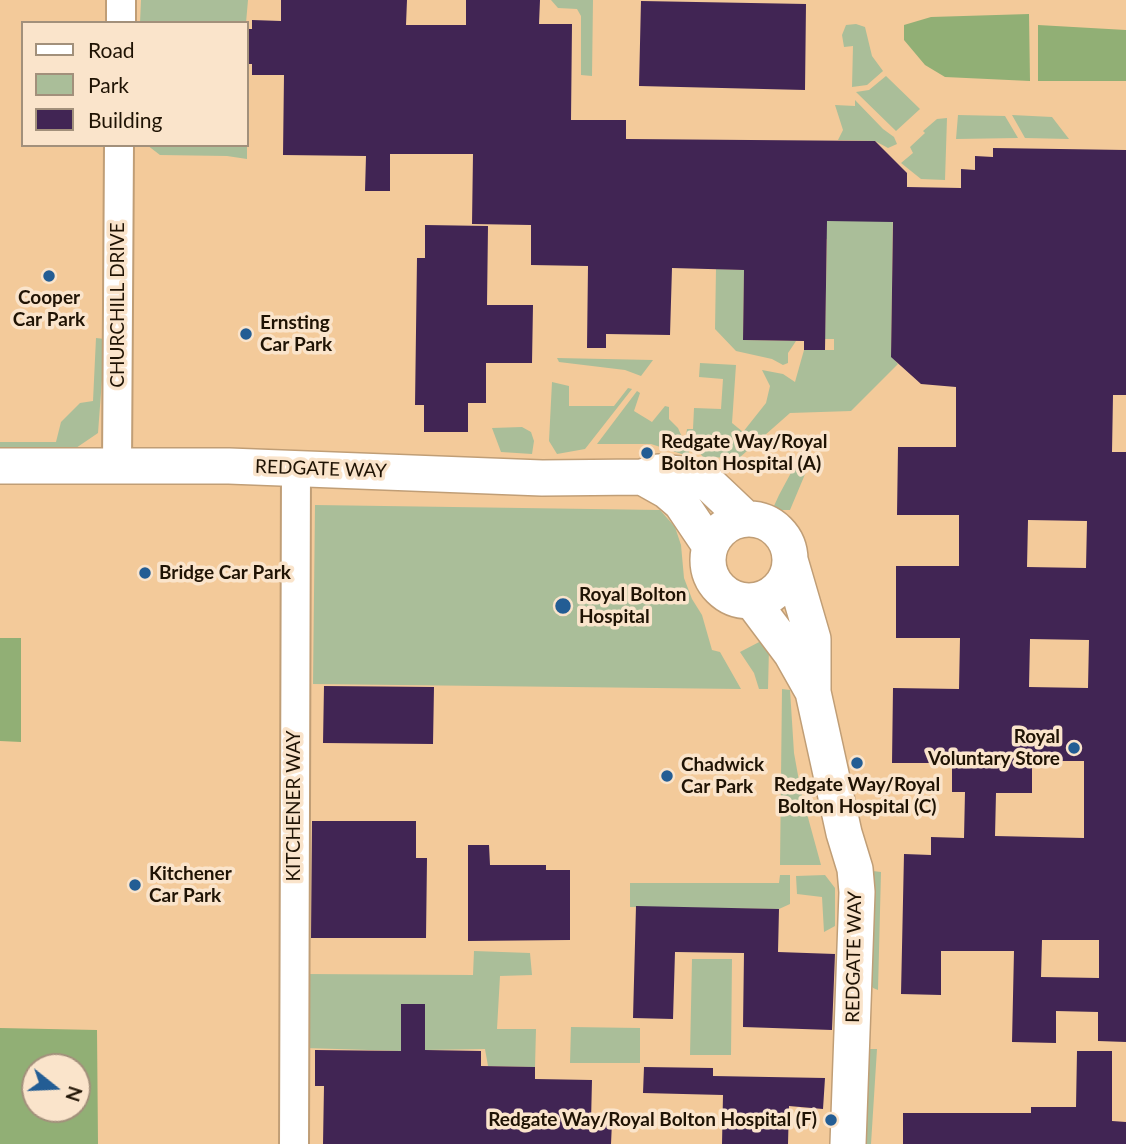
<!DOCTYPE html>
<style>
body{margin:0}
#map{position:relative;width:1126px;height:1144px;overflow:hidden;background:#f8d4ab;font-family:Lato,sans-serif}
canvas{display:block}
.legend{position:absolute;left:21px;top:21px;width:228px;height:126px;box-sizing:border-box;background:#fae4cb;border:2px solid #a2907b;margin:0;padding:9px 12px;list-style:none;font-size:21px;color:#1f1304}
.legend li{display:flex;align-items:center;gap:14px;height:35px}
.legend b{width:35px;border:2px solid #a2907b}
.north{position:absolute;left:21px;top:1053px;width:70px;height:70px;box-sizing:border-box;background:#fae4cb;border:2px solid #a2907b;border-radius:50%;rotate:108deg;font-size:19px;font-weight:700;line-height:28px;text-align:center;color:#1f1304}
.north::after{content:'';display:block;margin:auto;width:24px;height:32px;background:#235d94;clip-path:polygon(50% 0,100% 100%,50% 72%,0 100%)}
</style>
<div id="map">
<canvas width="1126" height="1144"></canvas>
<ul class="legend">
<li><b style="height:9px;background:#fff"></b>Road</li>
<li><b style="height:19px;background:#aabe99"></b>Park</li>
<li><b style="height:19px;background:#412554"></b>Building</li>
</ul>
<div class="north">N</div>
</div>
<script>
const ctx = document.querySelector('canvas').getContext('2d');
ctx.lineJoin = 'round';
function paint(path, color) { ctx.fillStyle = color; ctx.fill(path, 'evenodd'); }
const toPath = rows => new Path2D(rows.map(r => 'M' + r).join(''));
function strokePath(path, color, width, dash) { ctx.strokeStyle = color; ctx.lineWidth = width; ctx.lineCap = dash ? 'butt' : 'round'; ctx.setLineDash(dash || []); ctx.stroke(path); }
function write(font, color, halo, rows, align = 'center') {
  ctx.font = font + ' Lato,sans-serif'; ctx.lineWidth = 7; ctx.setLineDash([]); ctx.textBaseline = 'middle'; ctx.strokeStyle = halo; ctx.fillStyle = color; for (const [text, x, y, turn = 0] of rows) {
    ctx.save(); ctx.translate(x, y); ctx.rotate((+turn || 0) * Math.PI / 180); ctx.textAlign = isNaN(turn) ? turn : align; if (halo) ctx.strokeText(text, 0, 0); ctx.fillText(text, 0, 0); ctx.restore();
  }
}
const built = toPath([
 [0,0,1126,0,1126,1144,0,1144],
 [23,23,247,23,247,145,23,145],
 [35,1067,77,1067,77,1109,35,1109]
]);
const green = toPath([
 [141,0,248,0,246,23,140,23],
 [551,0,593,0,592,76,581,75,581,16,577,9,558,8],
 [856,24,865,27,872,56,883,71,867,85,852,87,853,46,844,47,842,35,846,25],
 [886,76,920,109,896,131,856,92,869,90],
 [855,100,883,129,894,137,897,144,888,148,875,141,838,140,843,130,835,105,855,106],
 [958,115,1005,116,1018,138,956,139],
 [1012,115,1052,117,1069,139,1025,138],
 [947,118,945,180,921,179,901,163,913,153,910,147,925,133,923,131,937,119],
 [247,140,247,159,227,156,160,155,147,145,247,145],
 [893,206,891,356,898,364,851,411,790,413,739,458,703,457,686,435,687,429,693,429,694,408,721,409,723,379,699,377,700,363,736,365,732,423,743,432,766,403,770,386,762,370,783,374,795,382,804,350,834,350,834,339,825,339,827,239,740,237],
 [716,269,744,270,743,340,796,341,788,353,788,363,783,365,772,359,736,351,715,329],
 [96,338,105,339,98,433,76,448,0,449,0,442,56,442,61,422,80,403,93,401],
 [557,358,653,360,641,376,625,370,559,362],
 [552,382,569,386,569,406,614,406,628,388,632,389,585,449,557,454,549,441],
 [637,391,640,393,634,411,652,422,665,406,669,407,669,419,678,428,691,457,651,444,597,444],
 [522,427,531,432,534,441,532,454,501,452,492,428],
 [806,454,811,460,790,510,780,510,774,506,779,495,800,456],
 [315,505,660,510,675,527,681,545,684,578,692,599,702,615,712,650,720,652,741,689,313,684],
 [763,640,769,648,768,689,759,689,754,673,740,652],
 [782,689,790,690,794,753,801,792,821,865,780,865],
 [873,871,881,872,878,990,873,988,867,978],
 [780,875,790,875,790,904,779,909,630,907,630,883,779,883],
 [825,875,835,888,835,926,824,932,822,897,797,894,796,876],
 [474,951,530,953,532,975,500,976,497,1029,536,1029,535,1067,488,1066,485,1049,425,1050,425,1004,401,1004,401,1051,305,1048,305,974,473,975],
 [692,959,732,959,731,1055,690,1055],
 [571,1027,640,1028,640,1063,570,1063],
 [866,1049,877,1049,871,1144,862,1144]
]);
const forest = toPath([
 [1029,14,1030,81,945,77,925,65,904,40,904,25,931,17],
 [1038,25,1126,30,1126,81,1038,81],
 [0,638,21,638,21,742,0,741],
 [0,1028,97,1030,98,1144,0,1144],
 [77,1067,77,1109,35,1109,35,1067]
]);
const building = toPath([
 [281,0,407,0,406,25,466,25,466,0,540,0,539,24,572,24,571,120,626,120,626,139,875,141,907,173,907,187,961,188,961,169,975,170,975,156,993,157,993,148,1126,150,1126,395,1113,395,1112,452,1126,452,1126,1042,1098,1041,1098,1012,1056,1011,1056,1043,1012,1042,1014,951,941,951,941,995,901,994,904,854,931,855,931,837,964,838,965,792,952,792,952,763,892,763,893,688,959,689,960,638,896,638,896,566,959,566,959,515,897,515,898,447,956,447,956,387,921,384,891,357,893,222,827,221,825,350,804,350,804,341,743,340,744,270,672,268,670,335,606,334,606,348,587,348,588,266,531,265,531,225,472,224,473,154,390,154,390,191,365,191,366,156,283,155,284,75,252,75,252,64,247,64,247,29,252,29,252,20,281,21],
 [1028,520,1087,521,1086,568,1027,567],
 [1030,639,1089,640,1088,688,1029,687],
 [1032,761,1084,761,1084,838,995,836,996,793,1032,793],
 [1042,940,1099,940,1099,978,1041,977],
 [641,1,806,4,805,90,639,86],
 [425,225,488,226,487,305,533,305,532,363,486,363,486,403,468,403,468,432,424,432,424,405,415,405,417,258,425,258],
 [324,686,434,687,433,744,323,743],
 [312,821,416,821,416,858,427,858,426,938,311,938],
 [468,845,489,845,490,865,546,865,546,870,570,870,570,940,468,941],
 [636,906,779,909,778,952,835,954,832,1030,743,1027,744,953,675,952,673,1019,633,1018],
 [401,1004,425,1004,425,1050,481,1051,481,1066,535,1067,535,1079,592,1080,591,1122,612,1122,611,1144,323,1144,324,1086,315,1086,315,1050,401,1051],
 [1077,1051,1112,1051,1112,1121,1126,1122,1126,1144,903,1144,903,1113,1031,1113,1031,1107,1076,1107],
 [644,1067,713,1068,713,1076,825,1078,823,1109,789,1106,788,1144,722,1144,723,1095,643,1093]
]);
const minor = toPath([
 [121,23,121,0],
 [117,465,119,145],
 [294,1144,296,468]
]);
const tertiary = toPath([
 [0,466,229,466,542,478,642,477,658,472,680,474,708,483,746,519],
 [642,477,667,491,681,503,710,546],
 '708 560a41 41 0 1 1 82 0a41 41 0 1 1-82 0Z',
 [790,560,813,639,813,692,844,833,855,869,857,892,848,1144],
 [752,601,791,653,813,692]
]);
const markers = [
 [49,276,7,"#235d94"],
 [246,334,7,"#235d94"],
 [647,453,7,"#235d94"],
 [145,573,7,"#235d94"],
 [563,606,9,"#235d94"],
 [1074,748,7,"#235d94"],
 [857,763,7,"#235d94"],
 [667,776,7,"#235d94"],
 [135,885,7,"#235d94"],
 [831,1120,7,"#235d94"]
];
const poiNames = [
 ["Cooper",49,298,"center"],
 ["Car Park",49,320,"center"],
 ["Ernsting",260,323],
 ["Car Park",260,345],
 ["Redgate Way/Royal",661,442],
 ["Bolton Hospital (A)",661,464],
 ["Bridge Car Park",159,573],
 ["Royal Bolton",579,595],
 ["Hospital",579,617],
 ["Royal",1060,737,"right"],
 ["Voluntary Store",1060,759,"right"],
 ["Chadwick",681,765],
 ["Car Park",681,787],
 ["Redgate Way/Royal",857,785,"center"],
 ["Bolton Hospital (C)",857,807,"center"],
 ["Kitchener",149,874],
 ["Car Park",149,896],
 ["Redgate Way/Royal Bolton Hospital (F)",817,1120,"right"]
];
const streetNames = [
 ["CHURCHILL DRIVE",118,305,-90],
 ["REDGATE WAY",321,469,2],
 ["KITCHENER WAY",294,806,-90],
 ["REDGATE WAY",854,957,-89]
];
paint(built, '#f3ca9a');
paint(green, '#aabe99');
paint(forest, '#91af75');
paint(building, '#412554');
strokePath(minor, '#c09e76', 32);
strokePath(tertiary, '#c09e76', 38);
strokePath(minor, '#fff', 28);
strokePath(tertiary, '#fff', 35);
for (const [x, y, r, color] of markers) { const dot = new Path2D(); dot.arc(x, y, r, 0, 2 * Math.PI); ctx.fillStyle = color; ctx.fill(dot); strokePath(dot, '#fae4cb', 2.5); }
write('bold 19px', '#1f1304', '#fae4cb', poiNames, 'left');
write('19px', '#1f1304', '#fae4cb', streetNames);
</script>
